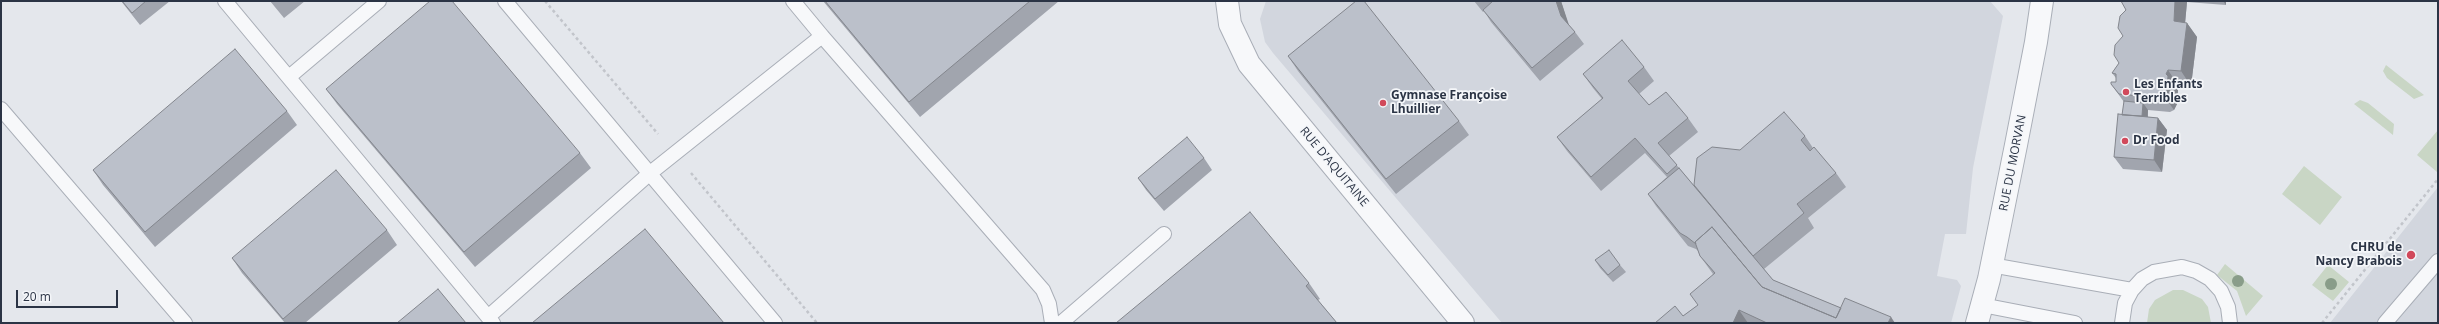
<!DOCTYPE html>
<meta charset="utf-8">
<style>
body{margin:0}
#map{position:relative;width:2439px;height:324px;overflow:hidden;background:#e4e7ec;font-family:"Open Sans",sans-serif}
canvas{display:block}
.frame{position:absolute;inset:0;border:2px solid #2b3445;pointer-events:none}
.scale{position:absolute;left:16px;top:290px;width:102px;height:18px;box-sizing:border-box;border:2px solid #2b3445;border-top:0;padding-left:5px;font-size:12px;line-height:14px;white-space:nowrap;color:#2b3445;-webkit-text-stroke:3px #f4f6f9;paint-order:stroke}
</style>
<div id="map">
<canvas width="2439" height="324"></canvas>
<div class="frame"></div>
<div class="scale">20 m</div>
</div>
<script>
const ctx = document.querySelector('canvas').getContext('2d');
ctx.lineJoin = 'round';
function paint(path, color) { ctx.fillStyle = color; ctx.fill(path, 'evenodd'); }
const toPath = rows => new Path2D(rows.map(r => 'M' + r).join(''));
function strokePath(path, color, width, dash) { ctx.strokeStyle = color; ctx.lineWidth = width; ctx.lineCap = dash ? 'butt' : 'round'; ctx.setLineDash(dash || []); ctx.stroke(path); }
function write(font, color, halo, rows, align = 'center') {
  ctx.font = font + ' "Open Sans",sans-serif'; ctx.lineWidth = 3.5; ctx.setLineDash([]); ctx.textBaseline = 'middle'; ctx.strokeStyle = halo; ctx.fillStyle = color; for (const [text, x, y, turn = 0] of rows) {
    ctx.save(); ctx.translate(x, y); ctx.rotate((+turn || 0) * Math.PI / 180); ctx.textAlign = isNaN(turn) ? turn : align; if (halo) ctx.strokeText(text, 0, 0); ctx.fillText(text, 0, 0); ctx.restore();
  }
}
const built = toPath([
 [1266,1,1990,1,2003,16,1973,168,1966,234,1945,234,1937,276,1957,280,1961,286,1951,323,1502,323,1273,53,1265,42,1260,19],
 [2438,187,2438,323,2330,323]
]);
const green = toPath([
 [2386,65,2424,95,2414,99,2387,78,2383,71],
 [2360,100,2368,103,2394,124,2393,135,2354,104],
 [2438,130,2438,170,2437,172,2417,155],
 [2304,166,2342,197,2320,225,2282,194],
 [2225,264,2263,296,2246,316,2237,291,2217,275],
 [2328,265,2349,282,2333,301,2312,285],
 [2173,290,2183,290,2202,299,2208,307,2211,323,2147,323,2149,309,2155,300]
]);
const path = toPath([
 [545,1,658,134],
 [691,173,817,323],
 [2322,323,2438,179]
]);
const service = toPath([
 [225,1,493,323],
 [505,1,775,323],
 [793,1,822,36],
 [289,77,379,1],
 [1,109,185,323],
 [1991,265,2132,290],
 [1982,305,2075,323],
 [488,317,649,174,822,36,1043,290,1049,304,1052,323],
 [1061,323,1164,234],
 [2122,323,2125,303,2132,290,2142,279,2154,272,2182,267,2196,271,2210,279,2221,291,2228,307,2230,323],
 [2385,323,2438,261]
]);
const minor = toPath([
 [1227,1,1230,24,1249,64,1463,323]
]);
const tertiary = toPath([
 [1977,323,1989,279,2016,145,2036,42,2042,1]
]);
const trees = [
 [2238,281],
 [2331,284]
];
const wall = toPath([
 [121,1,170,1,140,25],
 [270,1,305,1,284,18],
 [823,1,1059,1,920,117],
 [1474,1,1561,1,1568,24,1575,32,1584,44,1540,81,1491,22,1484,11,1483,12],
 [2121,1,2226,1,2226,5,2187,2,2185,23,2187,23,2197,37,2191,86,2178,85,2176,87,2178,90,2177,104,2174,110,2170,112,2148,110,2148,117,2158,118,2167,130,2162,172,2123,169,2114,157,2122,115,2124,102,2111,84,2116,82,2116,78,2112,73,2119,63,2123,36,2126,10],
 [1288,56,1459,121,1469,135,1396,194,1298,71],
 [1644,67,1654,81,1639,94,1649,105,1688,118,1698,132,1669,156,1695,187,1740,150,1805,136,1813,148,1836,173,1846,187,1808,218,1814,228,1764,269,1773,280,1841,308,1895,323,1655,323,1683,316,1698,305,1713,274,1700,256,1698,251,1696,249,1688,246,1656,206,1648,194,1667,177,1645,153,1601,191,1567,151,1557,137,1602,99,1593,88,1583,74],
 [326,89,580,153,591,168,475,267,337,104],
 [287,111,297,125,155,247,103,185,93,170],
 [1204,158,1212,170,1164,211,1146,190,1138,178],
 [387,230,397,245,305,323,285,323,242,273,232,258],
 [1595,260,1620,265,1626,272,1613,282,1600,268],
 [1309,283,1320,299,1318,300,1337,323,1116,323]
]);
const shadedWall = toPath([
 [1556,1,1561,1,1570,28,1561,16],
 [2175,1,2186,1,2187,2,2184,35,2174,21],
 [2223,1,2226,1,2226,5],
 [2187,23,2197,37,2191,86,2181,71],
 [2168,70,2178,85,2176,87,2178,90,2177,104,2174,110,2164,96,2166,74],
 [2143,103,2148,110,2147,128,2141,121],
 [2158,118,2167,130,2162,172,2154,160],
 [1739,310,1748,323,1733,323],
 [1891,317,1895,323,1888,323]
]);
const building = toPath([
 [122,1,146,1,132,13,122,1],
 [430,1,452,1,580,153,464,252,326,89,430,1],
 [825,1,1030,1,909,102,825,1],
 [1356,1,1364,1,1459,121,1386,179,1288,56,1356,1],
 [1493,1,1556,1,1561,16,1575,32,1532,68,1483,10,1493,1],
 [2121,1,2175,1,2174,21,2187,23,2181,71,2168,70,2166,74,2168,76,2167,89,2164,96,2160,98,2119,94,2111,84,2111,82,2116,82,2116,74,2112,73,2119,63,2114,55,2115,45,2123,36,2118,28,2120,16,2126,10,2121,1],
 [1622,40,1644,67,1628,81,1649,105,1666,92,1688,118,1658,143,1677,165,1667,174,1635,138,1591,177,1557,137,1603,98,1583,74,1622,40],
 [235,49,287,111,145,232,93,170,235,49],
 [2124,101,2143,103,2142,116,2122,115,2124,101],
 [1784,112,1805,136,1801,140,1810,151,1814,147,1836,173,1797,204,1804,213,1753,256,1694,185,1697,158,1712,147,1740,150,1784,112],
 [2118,114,2158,118,2154,160,2114,157,2118,114],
 [1187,137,1204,158,1155,199,1138,178,1187,137],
 [1679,168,1773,280,1841,308,1836,318,1762,287,1712,227,1695,242,1696,244,1687,237,1680,233,1648,194,1679,168],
 [336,170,387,230,283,319,232,258,336,170],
 [1250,212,1309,283,1306,286,1337,323,1116,323,1250,212],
 [1712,227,1762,287,1836,318,1845,298,1891,317,1888,323,1767,323,1739,310,1733,323,1655,323,1675,306,1683,316,1698,305,1690,294,1715,273,1700,256,1695,242,1712,227],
 [645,229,724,323,532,323,645,229],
 [1609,250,1620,265,1608,275,1595,260,1609,250],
 [438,289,466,323,397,323,438,289]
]);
const markers = [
 [2126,92,4,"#d1495b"],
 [1383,103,4,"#d1495b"],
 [2125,141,4,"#d1495b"],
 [2411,255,5,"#d1495b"]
];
const poiNames = [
 ["Les Enfants",2134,85],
 ["Terribles",2134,99],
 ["Gymnase Françoise",1391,96],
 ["Lhuillier",1391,110],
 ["Dr Food",2133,141],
 ["CHRU de",2402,248,"right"],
 ["Nancy Brabois",2402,262,"right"]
];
const streetNames = [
 ["RUE DU MORVAN",2013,163,-79],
 ["RUE D'AQUITAINE",1334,167,50]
];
paint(built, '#d2d6de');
paint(green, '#c9d6c5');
strokePath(service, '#a9aeb7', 16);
strokePath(minor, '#a9aeb7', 24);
strokePath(tertiary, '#a9aeb7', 24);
strokePath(path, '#c2c5cb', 2.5, [3, 3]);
strokePath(service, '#f7f8fa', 14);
strokePath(minor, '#f7f8fa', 22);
strokePath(tertiary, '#f7f8fa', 22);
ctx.fillStyle = '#899d89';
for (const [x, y] of trees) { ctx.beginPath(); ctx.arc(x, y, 6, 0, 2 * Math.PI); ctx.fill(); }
paint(wall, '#a1a5ae');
paint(shadedWall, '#83868d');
paint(building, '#bbc0ca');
strokePath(building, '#83868d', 1);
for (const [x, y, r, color] of markers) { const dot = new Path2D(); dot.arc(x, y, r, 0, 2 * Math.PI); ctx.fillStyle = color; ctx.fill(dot); strokePath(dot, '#f4f6f9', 1.5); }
write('bold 12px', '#2b3445', '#f4f6f9', poiNames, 'left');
write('12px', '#2b3445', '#f4f6f9', streetNames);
</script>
